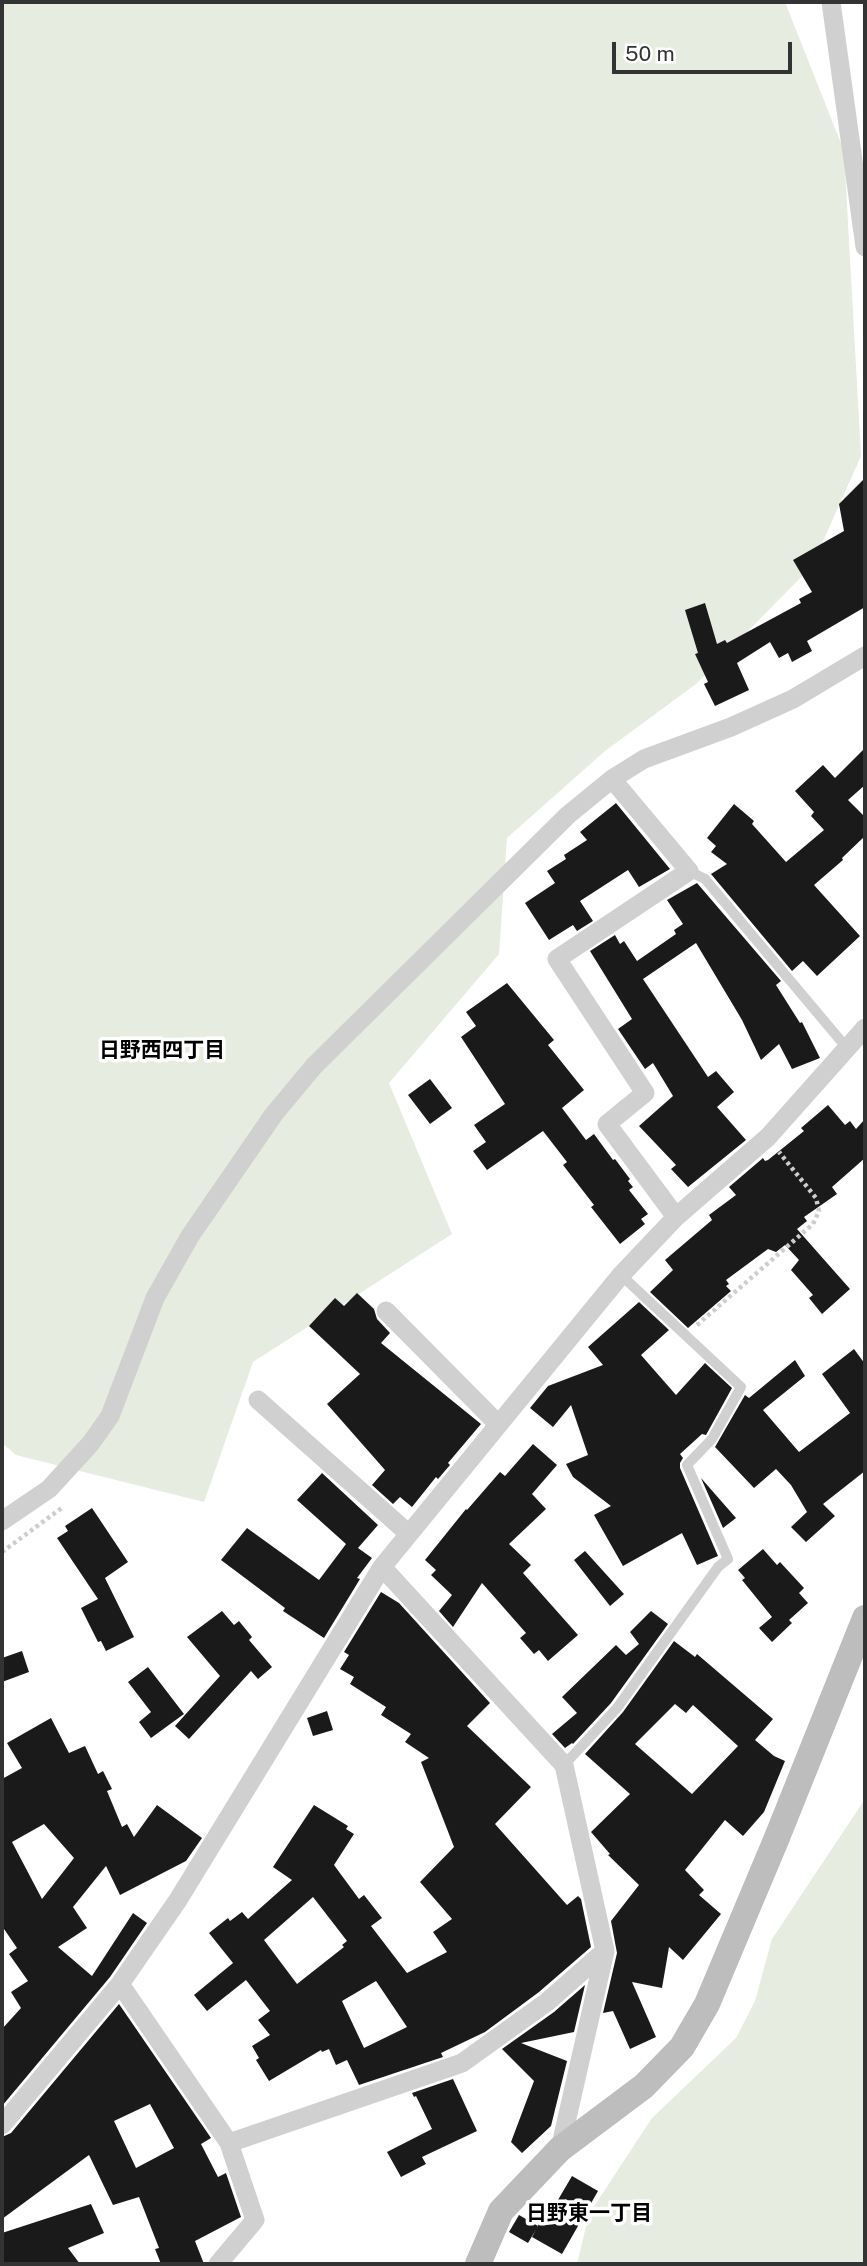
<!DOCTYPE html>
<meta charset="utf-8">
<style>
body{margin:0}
#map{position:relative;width:867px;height:2266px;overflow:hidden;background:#fff;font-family:"Public Sans",sans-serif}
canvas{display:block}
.frame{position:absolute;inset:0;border:4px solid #333;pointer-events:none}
.scale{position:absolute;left:612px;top:42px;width:180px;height:32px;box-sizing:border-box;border:4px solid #333;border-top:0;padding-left:9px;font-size:21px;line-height:24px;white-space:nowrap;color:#333;-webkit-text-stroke:5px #fff;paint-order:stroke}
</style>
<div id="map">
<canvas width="867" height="2266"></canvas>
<div class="frame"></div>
<div class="scale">50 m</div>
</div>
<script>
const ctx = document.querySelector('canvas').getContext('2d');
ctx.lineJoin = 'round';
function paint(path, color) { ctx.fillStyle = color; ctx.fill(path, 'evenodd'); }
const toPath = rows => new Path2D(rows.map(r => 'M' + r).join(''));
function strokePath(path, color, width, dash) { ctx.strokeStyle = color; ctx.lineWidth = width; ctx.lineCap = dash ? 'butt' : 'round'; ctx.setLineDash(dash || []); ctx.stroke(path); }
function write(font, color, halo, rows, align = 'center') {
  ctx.font = font + ' "Public Sans","Noto Sans JP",sans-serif'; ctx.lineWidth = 7; ctx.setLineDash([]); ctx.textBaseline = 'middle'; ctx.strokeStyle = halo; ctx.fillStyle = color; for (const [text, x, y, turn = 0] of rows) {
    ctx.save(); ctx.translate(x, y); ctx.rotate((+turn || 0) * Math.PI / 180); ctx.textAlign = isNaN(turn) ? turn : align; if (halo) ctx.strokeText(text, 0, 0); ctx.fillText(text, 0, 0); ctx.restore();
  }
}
const green = toPath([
 [2,2,785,2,844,151,861,456,812,566,696,684,605,751,507,838,499,954,389,1083,452,1234,253,1362,204,1502,16,1455,2,1443],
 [865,1799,865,2264,577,2264,589,2214,652,2118,736,2038,755,2001,772,1939]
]);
const building = toPath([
 [865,478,865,607,807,641,812,651,792,662,788,653,779,658,770,642,737,663,749,690,715,706,704,684,708,682,695,654,698,653,685,610,705,603,717,644,725,640,727,643,801,603,799,599,812,592,793,560,844,531,839,504],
 [865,748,865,785,848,800,865,817,865,836,842,858,843,860,814,885,860,936,817,976,803,961,792,971,711,874,727,864,711,852,716,846,707,838,734,804,754,821,752,824,786,862,824,830,811,816,814,812,795,791,823,765,835,778],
 [616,803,670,869,639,887,628,870,580,901,593,921,577,931,573,925,549,940,525,903,555,883,547,871,566,859,564,855,587,840,580,832],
 [697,883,781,981,776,985,800,1023,802,1022,820,1058,792,1069,779,1044,761,1060,742,1020,696,943,643,979,708,1077,716,1071,734,1092,717,1107,746,1140,688,1187,671,1169,676,1165,639,1126,673,1096,653,1063,645,1069,618,1029,632,1019,590,951,615,935,620,944,624,941,637,961,676,934,674,930,683,924,667,900],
 [507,983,554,1040,548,1045,584,1090,562,1108,586,1140,594,1134,613,1160,615,1159,630,1179,628,1181,633,1187,629,1190,648,1214,641,1219,645,1224,620,1244,591,1207,594,1205,563,1165,567,1162,543,1131,487,1170,473,1151,486,1142,474,1125,505,1104,461,1037,476,1026,466,1012],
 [430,1079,452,1108,430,1124,408,1095],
 [828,1105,845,1125,850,1121,856,1129,865,1119,865,1158,832,1187,837,1194,804,1217,807,1221,797,1229,850,1289,822,1314,809,1298,813,1295,791,1270,799,1260,785,1245,776,1252,768,1249,726,1280,729,1284,726,1286,731,1291,688,1328,650,1292,673,1270,665,1260,712,1220,709,1215,736,1195,729,1187,763,1158,765,1161,768,1160,804,1131,801,1128],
 [357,1293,374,1309,377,1319,390,1333,381,1343,481,1424,448,1463,450,1465,438,1479,436,1477,412,1507,400,1497,393,1504,372,1485,385,1470,327,1404,360,1374,309,1326,335,1298,344,1306],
 [639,1302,669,1330,641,1355,676,1395,705,1363,732,1388,706,1435,702,1434,680,1454,683,1458,680,1463,680,1468,718,1556,697,1565,682,1533,623,1566,594,1515,611,1506,573,1477,566,1464,588,1455,571,1405,553,1427,530,1408,548,1386,603,1365,588,1347],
 [854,1349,865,1364,865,1471,823,1504,835,1516,806,1542,791,1527,807,1512,791,1485,776,1469,754,1488,715,1447,745,1395,749,1398,795,1360,805,1376,763,1410,799,1452,850,1413,822,1374],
 [533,1444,557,1465,532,1494,546,1509,509,1544,531,1565,523,1573,578,1635,548,1661,539,1650,534,1654,520,1638,526,1633,482,1583,453,1627,439,1611,452,1595,431,1575,436,1570,425,1560,466,1509,467,1510,500,1472,505,1476],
 [322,1473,378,1525,358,1548,372,1558,357,1578,360,1579,324,1638,283,1611,285,1608,221,1560,247,1528,319,1580,346,1544,297,1500],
 [701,1478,736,1518,723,1528],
 [92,1508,128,1562,105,1578,134,1637,106,1651,101,1641,98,1642,81,1608,98,1599,57,1538,68,1531,65,1526],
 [763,1549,777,1565,780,1562,804,1588,799,1593,808,1603,789,1620,792,1623,772,1642,759,1628,772,1617,742,1580,745,1578,738,1570],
 [585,1551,624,1594,610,1606,574,1560],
 [381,1592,399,1603,490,1703,467,1726,531,1787,495,1824,567,1905,578,1896,581,1899,591,1947,539,1992,485,2032,441,2053,443,2057,359,2085,347,2060,336,2065,329,2049,322,2052,321,2050,269,2081,256,2060,259,2058,252,2046,270,2035,258,2020,270,2011,246,1980,207,2011,194,1995,233,1963,209,1933,228,1918,230,1921,242,1912,248,1919,292,1880,273,1867,314,1805,348,1826,346,1829,354,1834,334,1865,359,1899,364,1895,382,1918,371,1926,407,1973,447,1952,433,1932,452,1919,420,1882,454,1847,421,1762,429,1758,405,1742,411,1734,381,1715,386,1707,350,1684,354,1677,340,1669,349,1655,344,1652],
 [313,1897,347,1941,342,1945,344,1947,297,1984,264,1940],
 [376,1981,407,2027,364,2048,342,2001],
 [222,1611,234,1625,239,1621,252,1637,249,1640,272,1667,258,1679,251,1671,189,1739,175,1726,220,1676,187,1637],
 [651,1611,668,1624,611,1703,573,1744,572,1743,565,1748,552,1734,577,1713,562,1697,616,1645,626,1655,639,1644,630,1632],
 [674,1641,695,1657,697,1654,773,1719,755,1740,774,1756,785,1761,764,1812,743,1836,725,1820,685,1870,704,1890,699,1895,721,1914,683,1960,669,1947,662,1988,632,1982,656,2037,630,2049,613,2011,603,2013,617,1953,611,1921,639,1885,608,1855,610,1854,591,1832,630,1794,585,1754,623,1712],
 [675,1704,686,1713,693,1705,738,1746,692,1794,635,1744],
 [22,1651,29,1672,2,1682,2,1658],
 [148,1667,184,1714,151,1738,139,1722,151,1712,128,1682],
 [327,1711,333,1730,313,1736,307,1718],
 [51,1718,69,1753,85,1746,98,1774,103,1771,112,1789,107,1791,122,1827,127,1824,134,1837,157,1805,202,1838,186,1861,120,1895,106,1866,73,1907,87,1928,58,1947,92,1976,133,1913,147,1923,110,1977,2,2106,2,2029,21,2008,11,1992,28,1981,9,1954,17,1948,2,1926,2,1779,22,1768,7,1743],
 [44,1824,74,1858,42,1899,12,1842],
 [585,1985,574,2032,521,2043,567,2061,551,2126,522,2153,511,2142,534,2081,502,2049,554,2012],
 [119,2004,211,2138,201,2144,218,2177,226,2173,241,2217,195,2241,204,2264,161,2264,155,2249,159,2248,139,2197,113,2205,89,2155,2,2219,2,2137,11,2133],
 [150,2104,174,2148,136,2168,114,2121],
 [453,2079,477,2131,422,2157,426,2164,401,2177,387,2152,432,2129,416,2096,414,2097,412,2093],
 [572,2176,598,2191,562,2254,532,2237,541,2220,545,2222],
 [91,2204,104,2233,68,2248,80,2264,2,2264,2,2233],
 [519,2215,538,2226,528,2243,509,2232]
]);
const path = toPath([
 [697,1325,813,1224,819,1211,816,1198,779,1152],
 [2,1552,63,1507]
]);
const lane = toPath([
 [689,871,705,879,846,1047],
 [564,1765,617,1708,718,1567,728,1559,687,1465,712,1439,741,1387,621,1275]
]);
const street = toPath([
 [831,2,865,247],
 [612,779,689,871,557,959,645,1093,607,1124,676,1217],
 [386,1311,498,1424],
 [258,1400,409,1534],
 [2,1521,49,1489,91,1443,110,1416,155,1298,190,1236,274,1114,314,1066,568,815,612,779,644,759,731,727,793,699,865,656],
 [382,1567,564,1765,605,1951,560,2149],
 [120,1984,229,2143,255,2220,218,2264],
 [2,2125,120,1984,178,1900,382,1567,621,1275,676,1217,768,1137,865,1028],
 [229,2143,462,2063,547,2002,605,1951]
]);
const secondary = toPath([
 [478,2264,501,2211,560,2149,644,2086,682,2047,707,2004,776,1840,865,1618]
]);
const neighbourhoodNames = [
 ["日野西四丁目",162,1051],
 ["日野東一丁目",589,2214]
];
paint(green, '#e6ecdf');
paint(building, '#1a1a1a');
strokePath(path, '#cdcdcd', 4.5, [3.5, 3.5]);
strokePath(lane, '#d0d0d0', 10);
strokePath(street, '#d0d0d0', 19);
strokePath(secondary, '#bdbdbd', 26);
write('bold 21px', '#000', '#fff', neighbourhoodNames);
</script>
